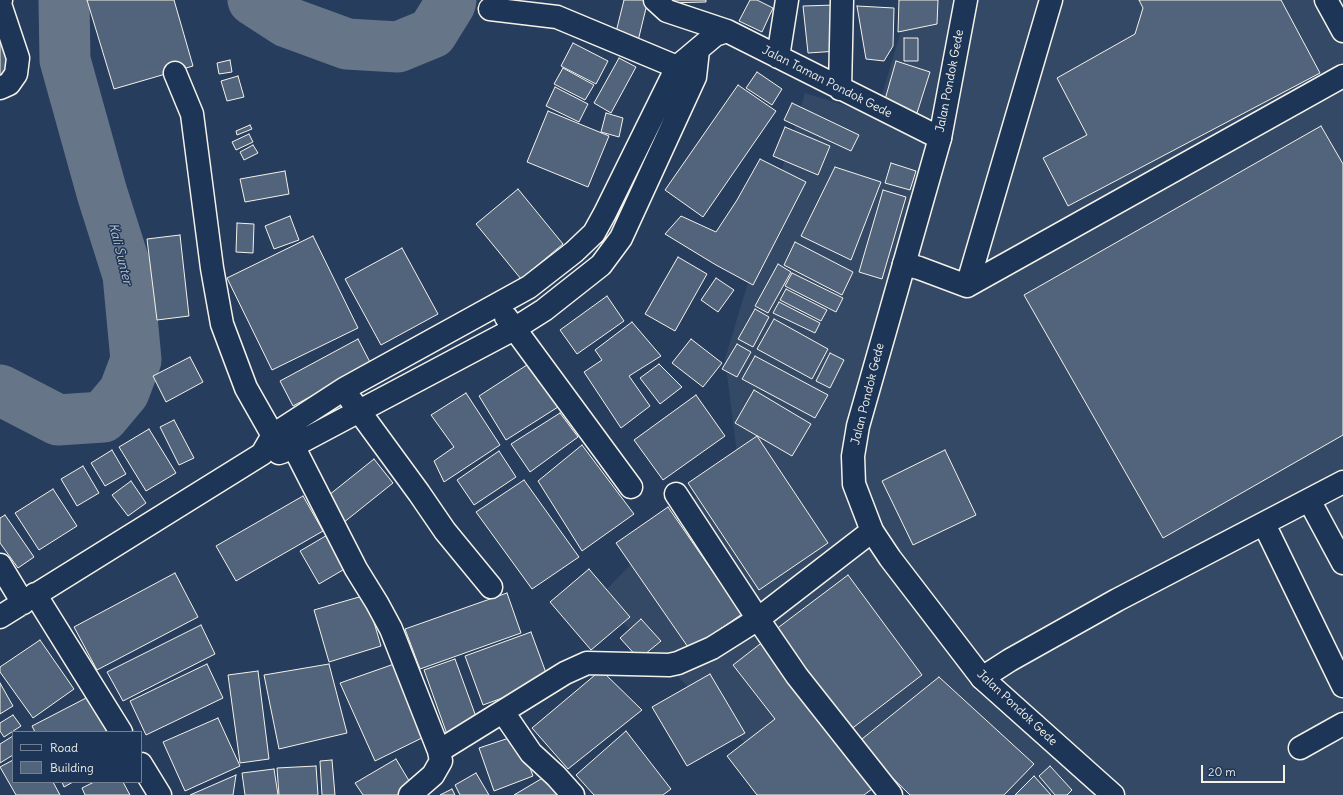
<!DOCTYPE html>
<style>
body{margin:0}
#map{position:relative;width:1343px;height:795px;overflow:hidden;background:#263d5d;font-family:Delius,sans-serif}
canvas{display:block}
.legend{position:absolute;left:12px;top:731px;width:130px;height:52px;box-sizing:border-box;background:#1d3557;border:1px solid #738091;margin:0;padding:5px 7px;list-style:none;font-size:12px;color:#f4f1e8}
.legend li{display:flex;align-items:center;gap:8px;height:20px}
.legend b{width:20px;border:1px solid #738091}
.scale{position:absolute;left:1201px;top:765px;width:84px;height:18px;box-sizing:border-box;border:2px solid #f4f1e8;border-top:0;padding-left:5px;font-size:12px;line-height:14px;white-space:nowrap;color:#f4f1e8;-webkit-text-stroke:3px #1d3557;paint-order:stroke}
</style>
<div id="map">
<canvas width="1343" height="795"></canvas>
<ul class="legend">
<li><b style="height:5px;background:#1d3557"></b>Road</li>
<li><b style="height:11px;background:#52647b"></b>Building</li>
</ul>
<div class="scale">20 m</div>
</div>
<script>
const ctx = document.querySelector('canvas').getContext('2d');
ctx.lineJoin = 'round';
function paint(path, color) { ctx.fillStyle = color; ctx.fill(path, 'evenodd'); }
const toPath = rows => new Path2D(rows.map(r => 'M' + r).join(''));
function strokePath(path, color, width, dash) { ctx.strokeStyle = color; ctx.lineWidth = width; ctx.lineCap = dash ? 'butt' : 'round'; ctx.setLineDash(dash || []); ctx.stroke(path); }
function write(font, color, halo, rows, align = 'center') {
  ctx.font = font + ' Delius,sans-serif'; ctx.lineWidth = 3; ctx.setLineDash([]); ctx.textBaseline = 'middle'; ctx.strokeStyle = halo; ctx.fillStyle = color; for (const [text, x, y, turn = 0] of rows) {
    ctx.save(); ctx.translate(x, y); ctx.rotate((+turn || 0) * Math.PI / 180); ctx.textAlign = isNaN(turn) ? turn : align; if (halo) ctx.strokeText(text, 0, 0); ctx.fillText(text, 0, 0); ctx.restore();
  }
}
const built = toPath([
 [910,0,1343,0,1343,795,980,795,896,716,798,795,598,598,737,455,725,359,805,93,876,115]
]);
const river = toPath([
 [253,0,287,22,347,44,398,47,432,33,450,4,451,0],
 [0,390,58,420,103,417,124,392,136,360,128,275,102,193,65,60,64,0]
]);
const building = toPath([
 [87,0,174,0,193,66,114,89,87,0],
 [624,0,648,0,637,45,614,40,624,0],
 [665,0,706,0,706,2,665,3,665,0],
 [750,0,757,0,773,8,762,32,739,21,750,0],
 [899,0,938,0,937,24,898,32,899,0],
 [1139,0,1281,0,1320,73,1068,206,1043,158,1087,135,1057,78,1135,34,1143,8,1139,0],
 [835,5,838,51,808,53,803,6,835,5],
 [857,6,894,8,893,46,884,61,866,59,857,6],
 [0,35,11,77,0,79,0,35],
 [904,38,918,38,918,61,904,61,904,38],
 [573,43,608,61,596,84,561,66,573,43],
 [619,58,636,67,611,113,594,103,619,58],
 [230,60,232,72,219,74,217,63,230,60],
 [896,61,930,72,917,113,884,103,896,61],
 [563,68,594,85,585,100,554,84,563,68],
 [757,72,782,89,772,105,746,88,757,72],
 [238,76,244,97,227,101,221,81,238,76],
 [738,85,776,111,703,217,665,190,738,85],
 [555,87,588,104,579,122,546,106,555,87],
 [792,103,859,135,851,151,784,120,792,103],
 [548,111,609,136,588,187,527,162,548,111],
 [606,113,623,118,619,137,601,132,606,113],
 [250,125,252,129,237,135,236,131,250,125],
 [1321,126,1343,164,1343,435,1163,538,1024,295,1321,126],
 [785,127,830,146,818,175,773,156,785,127],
 [249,134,253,142,236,150,232,142,249,134],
 [253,145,258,153,244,160,240,152,253,145],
 [760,159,806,182,753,285,716,265,665,234,681,216,716,232,737,200,760,159],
 [891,163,916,171,910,190,885,183,891,163],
 [835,167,881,182,851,260,801,236,835,167],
 [285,171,289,194,245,202,240,179,285,171],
 [518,189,563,244,521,279,476,224,518,189],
 [883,190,906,197,882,279,859,272,883,190],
 [290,216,299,240,274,249,265,226,290,216],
 [237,223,254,224,253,253,236,252,237,223],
 [180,235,189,316,157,320,147,239,180,235],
 [313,236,358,328,272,370,227,278,313,236],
 [795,242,853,272,842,295,784,265,795,242],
 [402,248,438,314,381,345,345,279,402,248],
 [678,257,707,274,675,331,645,314,678,257],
 [778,264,791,272,768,313,755,306,778,264],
 [792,273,843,298,836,312,785,286,792,273],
 [716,278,734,290,718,312,701,300,716,278],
 [786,289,827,310,821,321,780,300,786,289],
 [607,296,624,321,577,354,560,330,607,296],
 [779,302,820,323,815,333,773,313,779,302],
 [755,309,769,317,753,347,738,339,755,309],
 [774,319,828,349,812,379,757,349,774,319],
 [632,322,661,356,629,376,650,406,621,428,584,372,602,360,595,350,632,322],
 [358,339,371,364,293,406,280,381,358,339],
 [691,339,722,363,703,387,672,363,691,339],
 [737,344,751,352,737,377,722,369,737,344],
 [830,353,844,360,830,388,816,381,830,353],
 [755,356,828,395,815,418,742,379,755,356],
 [190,357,203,382,166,402,153,376,190,357],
 [530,363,558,407,506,440,479,396,530,363],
 [659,364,682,387,660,404,640,378,659,364],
 [754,390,811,424,792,456,735,423,754,390],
 [466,393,500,445,444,482,434,461,454,447,431,415,466,393],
 [696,395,725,436,663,480,634,440,696,395],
 [560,413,578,437,530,472,511,444,560,413],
 [174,420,194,458,179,465,160,427,174,420],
 [149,429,176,473,146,491,119,447,149,429],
 [757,436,828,543,759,590,688,483,757,436],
 [582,445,634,514,582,551,538,481,582,445],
 [112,450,126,474,105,486,91,463,112,450],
 [945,450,976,515,913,545,882,481,945,450],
 [499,451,516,477,474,505,457,480,499,451],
 [374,459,393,483,343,523,324,499,374,459],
 [83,466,99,493,77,506,61,479,83,466],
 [524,480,579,557,532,589,476,512,524,480],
 [131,481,146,503,128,516,112,495,131,481],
 [53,489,77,526,39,550,15,513,53,489],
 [303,496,323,531,236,581,216,546,303,496],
 [668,507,742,614,690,650,616,543,668,507],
 [5,515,34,557,18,568,0,543,0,518,5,515],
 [329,534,348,567,319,584,300,551,329,534],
 [589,569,630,617,591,650,550,602,589,569],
 [175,573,198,617,97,670,74,627,175,573],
 [848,575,922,675,850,730,775,630,848,575],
 [507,593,521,633,420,669,405,629,507,593],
 [366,595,381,646,329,662,314,610,366,595],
 [641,619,661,641,639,659,620,638,641,619],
 [201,625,215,654,123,701,107,672,201,625],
 [531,632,549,681,483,705,465,656,531,632],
 [40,640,74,689,33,718,0,672,0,667,40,640],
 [764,641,876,786,864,795,757,795,727,756,775,719,733,665,764,641],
 [455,659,479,725,448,737,424,670,455,659],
 [397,663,428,735,375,761,340,683,397,663],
 [207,664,223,698,146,735,130,701,207,664],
 [329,664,347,733,279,749,264,675,329,664],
 [601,670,642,710,568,769,532,728,601,670],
 [258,671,269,759,240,763,228,675,258,671],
 [710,674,745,733,687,766,652,707,710,674],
 [939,677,1034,764,1004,795,910,795,857,743,939,677],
 [0,683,13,706,0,714,0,683],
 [88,697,107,732,35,732,32,726,88,697],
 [13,715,21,726,4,737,0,731,0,723,13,715],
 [218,718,240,766,185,791,163,742,218,718],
 [626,731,671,789,663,795,594,795,576,775,626,731],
 [518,735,533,776,494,791,479,748,518,735],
 [13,736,13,755,0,763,0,744,13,736],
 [396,759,414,789,404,795,363,795,355,783,396,759],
 [13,760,13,782,53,782,60,795,16,795,0,767,13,760],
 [332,760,335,795,322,795,320,761,332,760],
 [316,766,318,795,279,795,277,768,316,766],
 [1050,766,1072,790,1067,795,1055,795,1039,776,1050,766],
 [274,769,278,795,245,795,242,773,274,769],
 [476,773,489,795,460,795,455,785,476,773],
 [551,773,565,795,514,795,551,773],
 [236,775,233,795,190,795,236,775],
 [1034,776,1051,795,1015,795,1034,776],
 [62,782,73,782,64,787,62,782],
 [94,782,123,782,130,795,85,795,82,788,94,782],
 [452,789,455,795,440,795,452,789]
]);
const minor = toPath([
 [655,0,667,11,727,31],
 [1326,0,1343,31],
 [490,9,557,17,677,67,691,75],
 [778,57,787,0],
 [175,73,192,114,212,268,222,324,246,388,280,448],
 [0,88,9,84,16,74,18,58,0,4,1,0],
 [840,89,842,0],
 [904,264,919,268,967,286,1343,76],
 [967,286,1051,0],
 [506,317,631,487],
 [351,400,419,493,445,531,491,587],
 [284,428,356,569,377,603,391,629,439,751,565,673,587,663,669,665,678,663,712,648,758,619,872,531],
 [279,453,282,452,514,329,544,310,601,265,621,238,695,77,698,50],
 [676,494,758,619,797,676,891,795],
 [1309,500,1343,563],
 [1264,524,1343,686],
 [0,565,23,603],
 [35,594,121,732],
 [0,617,262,454,273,435,344,389,529,287,574,252,594,233,605,213,677,67,715,35,727,31,940,138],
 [982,678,1010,660,1117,600,1343,482],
 [503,712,531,753,556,776,573,795],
 [1300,748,1343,724],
 [141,764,160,795],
 [410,795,433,775,441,761,439,751]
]);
const major = toPath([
 [966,0,940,138,858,426,853,456,854,484,872,531,890,558,982,678,1113,795]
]);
const streetNames = [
 ["Jalan Pondok Gede",950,81,-79],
 ["Jalan Taman Pondok Gede",827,82,27],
 ["Jalan Pondok Gede",868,394,-76],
 ["Jalan Pondok Gede",1017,708,43]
];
const waterNames = [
 ["Kali Sunter",120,254,76]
];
paint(built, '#334966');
strokePath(river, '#677588', 51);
paint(building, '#52647b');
strokePath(building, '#f4f1e8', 1);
strokePath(minor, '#f4f1e8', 25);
strokePath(major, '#f4f1e8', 25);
strokePath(minor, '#1d3557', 22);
strokePath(major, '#1d3557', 22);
write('12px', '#f4f1e8', '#1d3557', streetNames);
write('italic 13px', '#bcbfc2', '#1d3557', waterNames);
</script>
